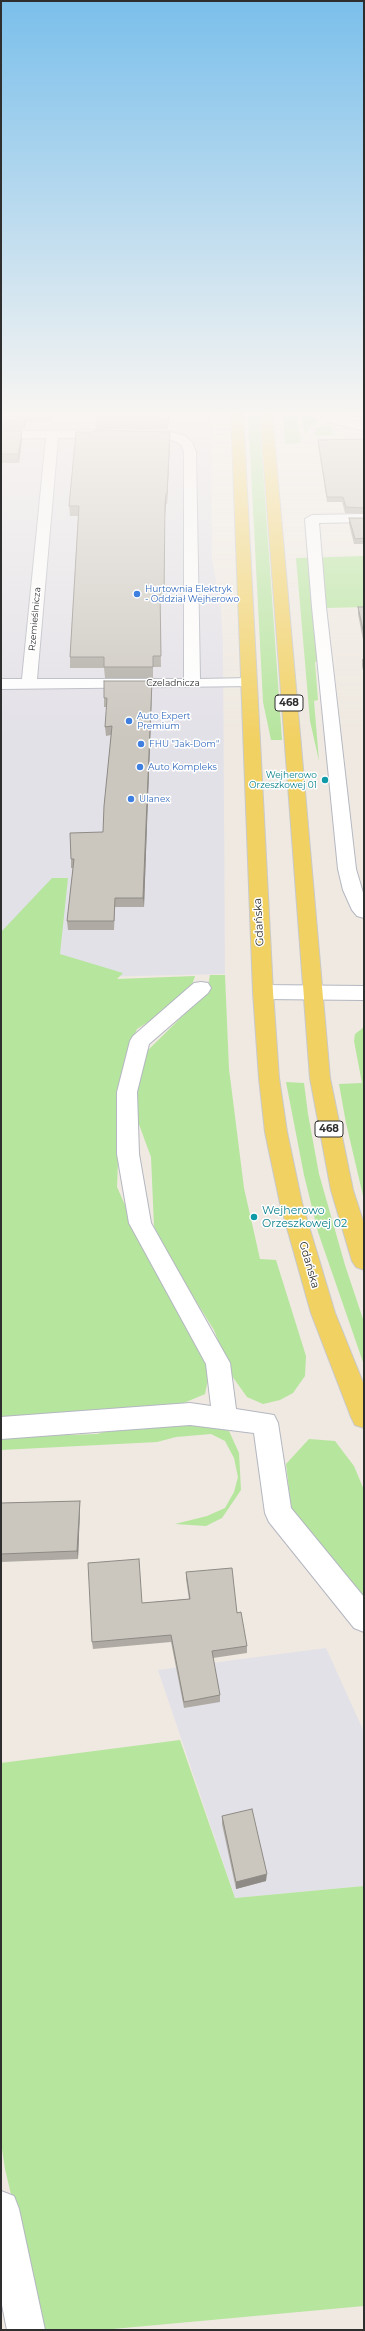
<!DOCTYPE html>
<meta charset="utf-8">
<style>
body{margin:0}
#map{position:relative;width:365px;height:2331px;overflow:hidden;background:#efe9e1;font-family:Montserrat,sans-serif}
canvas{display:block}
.frame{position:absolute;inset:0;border:2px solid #2e2e2e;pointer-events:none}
</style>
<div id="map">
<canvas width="365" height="2331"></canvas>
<div class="frame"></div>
</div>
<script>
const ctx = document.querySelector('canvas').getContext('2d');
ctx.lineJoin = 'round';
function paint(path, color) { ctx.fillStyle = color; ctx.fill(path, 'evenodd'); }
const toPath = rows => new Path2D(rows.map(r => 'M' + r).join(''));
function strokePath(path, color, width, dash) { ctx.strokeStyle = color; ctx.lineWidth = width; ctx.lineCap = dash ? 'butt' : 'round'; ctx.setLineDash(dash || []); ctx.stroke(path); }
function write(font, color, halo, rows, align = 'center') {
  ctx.font = font + ' Montserrat,sans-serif'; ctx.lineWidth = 3; ctx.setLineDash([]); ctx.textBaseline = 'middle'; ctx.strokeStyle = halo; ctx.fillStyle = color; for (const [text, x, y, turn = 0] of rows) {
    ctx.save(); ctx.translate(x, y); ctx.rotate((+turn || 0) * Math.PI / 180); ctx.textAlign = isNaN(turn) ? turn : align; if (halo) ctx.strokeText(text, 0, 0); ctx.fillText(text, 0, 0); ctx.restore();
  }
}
const industrial = toPath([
 [1,413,211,413,212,558,221,609,223,642,225,974,1,979],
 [326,1648,364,1732,364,1886,235,1898,158,1670]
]);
const green = toPath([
 [248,413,259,413,282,740,271,740,263,702],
 [282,413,296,413,301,443,285,444],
 [301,413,307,413,319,421,310,427,305,436],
 [326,424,331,426,334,435,314,436,316,429],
 [364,556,364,607,327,608,318,661,315,662,318,700,314,701,319,761,310,721,296,558],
 [52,878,68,878,60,954,123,973,117,979,195,976,189,994,177,1004,137,1029,126,1054,120,1108,117,1187,146,1252,210,1369,205,1394,179,1405,1,1423,1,932],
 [210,975,225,975,229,1069,244,1188,260,1259,276,1260,306,1356,305,1376,293,1393,280,1400,263,1404,247,1397,232,1376,214,1330,172,1263,154,1226,151,1157,137,1119,135,1091,142,1056,207,992],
 [364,1027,364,1200,346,1123,339,1084,362,1083,354,1041,355,1034],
 [286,1082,304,1083,308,1114,319,1174,345,1265,364,1322,364,1365,318,1232,304,1175],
 [190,1421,229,1431,239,1453,241,1490,222,1518,206,1526,175,1524,207,1516,225,1508,234,1492,238,1477,234,1458,225,1441,211,1434,176,1437,157,1442,1,1450,1,1437,5,1437,97,1434,128,1425],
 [309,1439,335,1441,354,1466,364,1490,364,1605,292,1515,286,1464],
 [180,1740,235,1898,364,1886,364,2306,102,2330,43,2330,5,2169,1,2142,1,1763]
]);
const minor = toPath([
 [317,413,330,413,336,416,364,423,364,431,328,422,317,413],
 [104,430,108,431,110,434,108,437,58,438,37,679,184,679,184,452,182,446,177,442,167,439,137,437,135,434,137,431,141,430,168,431,185,436,192,442,196,452,200,679,249,678,254,680,257,683,254,686,1,689,1,679,22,679,46,438,1,439,1,431,104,430],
 [364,514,364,522,319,523,326,607,356,869,364,896,364,918,357,916,352,910,343,890,338,869,312,607,305,519,312,515,364,514],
 [201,982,208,983,211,988,208,993,149,1044,137,1092,139,1154,151,1223,230,1363,236,1409,274,1415,278,1423,291,1508,364,1597,364,1632,354,1628,269,1522,265,1513,254,1433,190,1425,1,1439,1,1417,190,1403,211,1406,206,1364,129,1223,117,1154,117,1092,130,1041,133,1036,194,983,201,982],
 [263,985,364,986,364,1000,263,999,256,997,253,992,256,987,263,985],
 [1,2191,14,2196,19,2209,45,2330,7,2330,1,2300,1,2191]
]);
const major = toPath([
 [231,413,243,413,273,992,279,1078,287,1132,302,1203,335,1313,364,1385,364,1428,355,1425,351,1417,311,1313,280,1203,265,1132,259,1078,253,992,231,413],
 [260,413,272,413,330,1078,353,1190,364,1224,364,1270,356,1267,352,1261,331,1190,310,1078,260,413]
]);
const wall = toPath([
 [1,413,51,413,50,422,26,422,24,429,1,430],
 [97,413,171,413,167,429,96,429,96,420],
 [1,431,22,431,22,440,19,463,1,463],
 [94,432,170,441,167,504,166,504,165,515,164,602,160,602,161,667,153,667,153,678,105,678,104,668,70,668,70,657,78,516,70,516,69,506],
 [364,439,364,514,345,513,342,502,327,502,318,445,318,440],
 [349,518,364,518,364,544,354,544,349,524],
 [358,607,364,607,364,645,358,614],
 [362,659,364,659,364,675,362,666],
 [152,681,144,907,115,907,114,930,68,930,67,921,73,868,71,868,71,859,103,832,111,735,106,736,105,727,107,707,104,707,104,698],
 [80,1501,80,1509,78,1559,1,1562,1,1503],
 [186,1572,237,1613,247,1646,247,1653,213,1658,220,1695,220,1702,184,1708,171,1642,93,1649,92,1642,142,1603,189,1599,186,1579],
 [222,1816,266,1881,236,1889,222,1824]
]);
const shadedWall = toPath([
 [25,413,26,422,24,429,24,420],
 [49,413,51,413,50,422],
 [169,413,171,413,167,429,167,420],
 [22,431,22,440,19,463,18,454],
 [170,432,170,441,167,504,167,494],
 [166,494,166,504,165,515,164,602,165,505],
 [152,681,152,690,144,907,143,898],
 [80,1501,80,1509,78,1559,77,1551],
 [267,1874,266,1881,236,1889,236,1882]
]);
const building = toPath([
 [1,413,49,413,25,413,24,420,1,421,1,413],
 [97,413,169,413,167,420,96,420,97,413],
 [95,430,170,432,167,494,166,494,165,505,164,591,160,591,161,656,153,656,153,667,104,667,104,657,70,657,79,506,69,506,76,432,94,432,95,430],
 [1,431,22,431,18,454,1,454,1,431],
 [364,439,364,508,346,507,343,497,327,497,318,440,364,439],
 [349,518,364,518,364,538,355,539,349,518],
 [358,607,364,607,364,634,358,607],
 [104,681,152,681,143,898,115,898,114,921,67,921,74,859,71,859,70,833,103,832,104,806,112,726,105,727,107,698,104,698,104,681],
 [80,1501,77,1551,1,1554,1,1503,80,1501],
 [139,1559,142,1603,190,1599,186,1572,232,1568,237,1613,241,1612,247,1646,212,1651,220,1695,184,1702,171,1635,92,1642,88,1563,139,1559],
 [252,1809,267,1874,236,1882,222,1816,252,1809]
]);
const markers = [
 [137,594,4,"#3f7fe0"],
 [129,721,4,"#3f7fe0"],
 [141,744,4,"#3f7fe0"],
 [140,767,4,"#3f7fe0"],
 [325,780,4,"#0f9aa8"],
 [131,799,4,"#3f7fe0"],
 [254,1217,4,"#0f9aa8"]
];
const farShopnames = [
 ["Hurtownia Elektryk",145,589],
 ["- Oddział Wejherowo",145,599],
 ["Auto Expert",137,716],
 ["Premium",137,726],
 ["FHU \"Jak-Dom\"",149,744],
 ["Auto Kompleks",148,767],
 ["Ulanex",139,799]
];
const farStreetnames = [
 ["Rzemieślnicza",35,619,-85],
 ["Czeladnicza",173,683]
];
const farCulturenames = [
 ["Wejherowo",317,775],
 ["Orzeszkowej 01",317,785]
];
const shields = [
 [289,703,28],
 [329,1129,28]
];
const shieldNames = [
 ["468",289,703],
 ["468",329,1129]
];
const streetNames = [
 ["Gdańska",259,922,-93],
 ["Gdańska",309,1265,74]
];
const cultureNames = [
 ["Wejherowo",262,1211],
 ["Orzeszkowej 02",262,1224]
];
paint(industrial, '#e3e1e8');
paint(green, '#b6e59e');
strokePath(minor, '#b4b7c1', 2);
strokePath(major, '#c9c9c9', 2);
paint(minor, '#fff');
paint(major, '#f2d163');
paint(wall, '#afaba4');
paint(shadedWall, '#8e8b86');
paint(building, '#cbc7bf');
strokePath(building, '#8e8b86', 1);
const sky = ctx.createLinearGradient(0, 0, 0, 739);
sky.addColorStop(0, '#7abfeb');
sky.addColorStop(0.56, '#f8f5f2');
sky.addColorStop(1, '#f8f5f200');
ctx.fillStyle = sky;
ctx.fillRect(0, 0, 365, 739);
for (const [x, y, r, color] of markers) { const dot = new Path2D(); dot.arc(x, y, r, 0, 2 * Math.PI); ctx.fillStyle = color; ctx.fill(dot); strokePath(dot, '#fff', 1.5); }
write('9px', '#366cbe', '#fff', farShopnames, 'left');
write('9px', '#2e2e2e', '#fff', farStreetnames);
write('9px', '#0d838f', '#fff', farCulturenames, 'right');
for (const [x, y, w] of shields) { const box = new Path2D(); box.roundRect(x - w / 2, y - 8, w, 16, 3); ctx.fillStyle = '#fff'; ctx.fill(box); strokePath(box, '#2e2e2e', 1); }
write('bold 10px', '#2e2e2e', null, shieldNames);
write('11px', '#2e2e2e', '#fff', streetNames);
write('11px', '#0d838f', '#fff', cultureNames, 'left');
</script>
